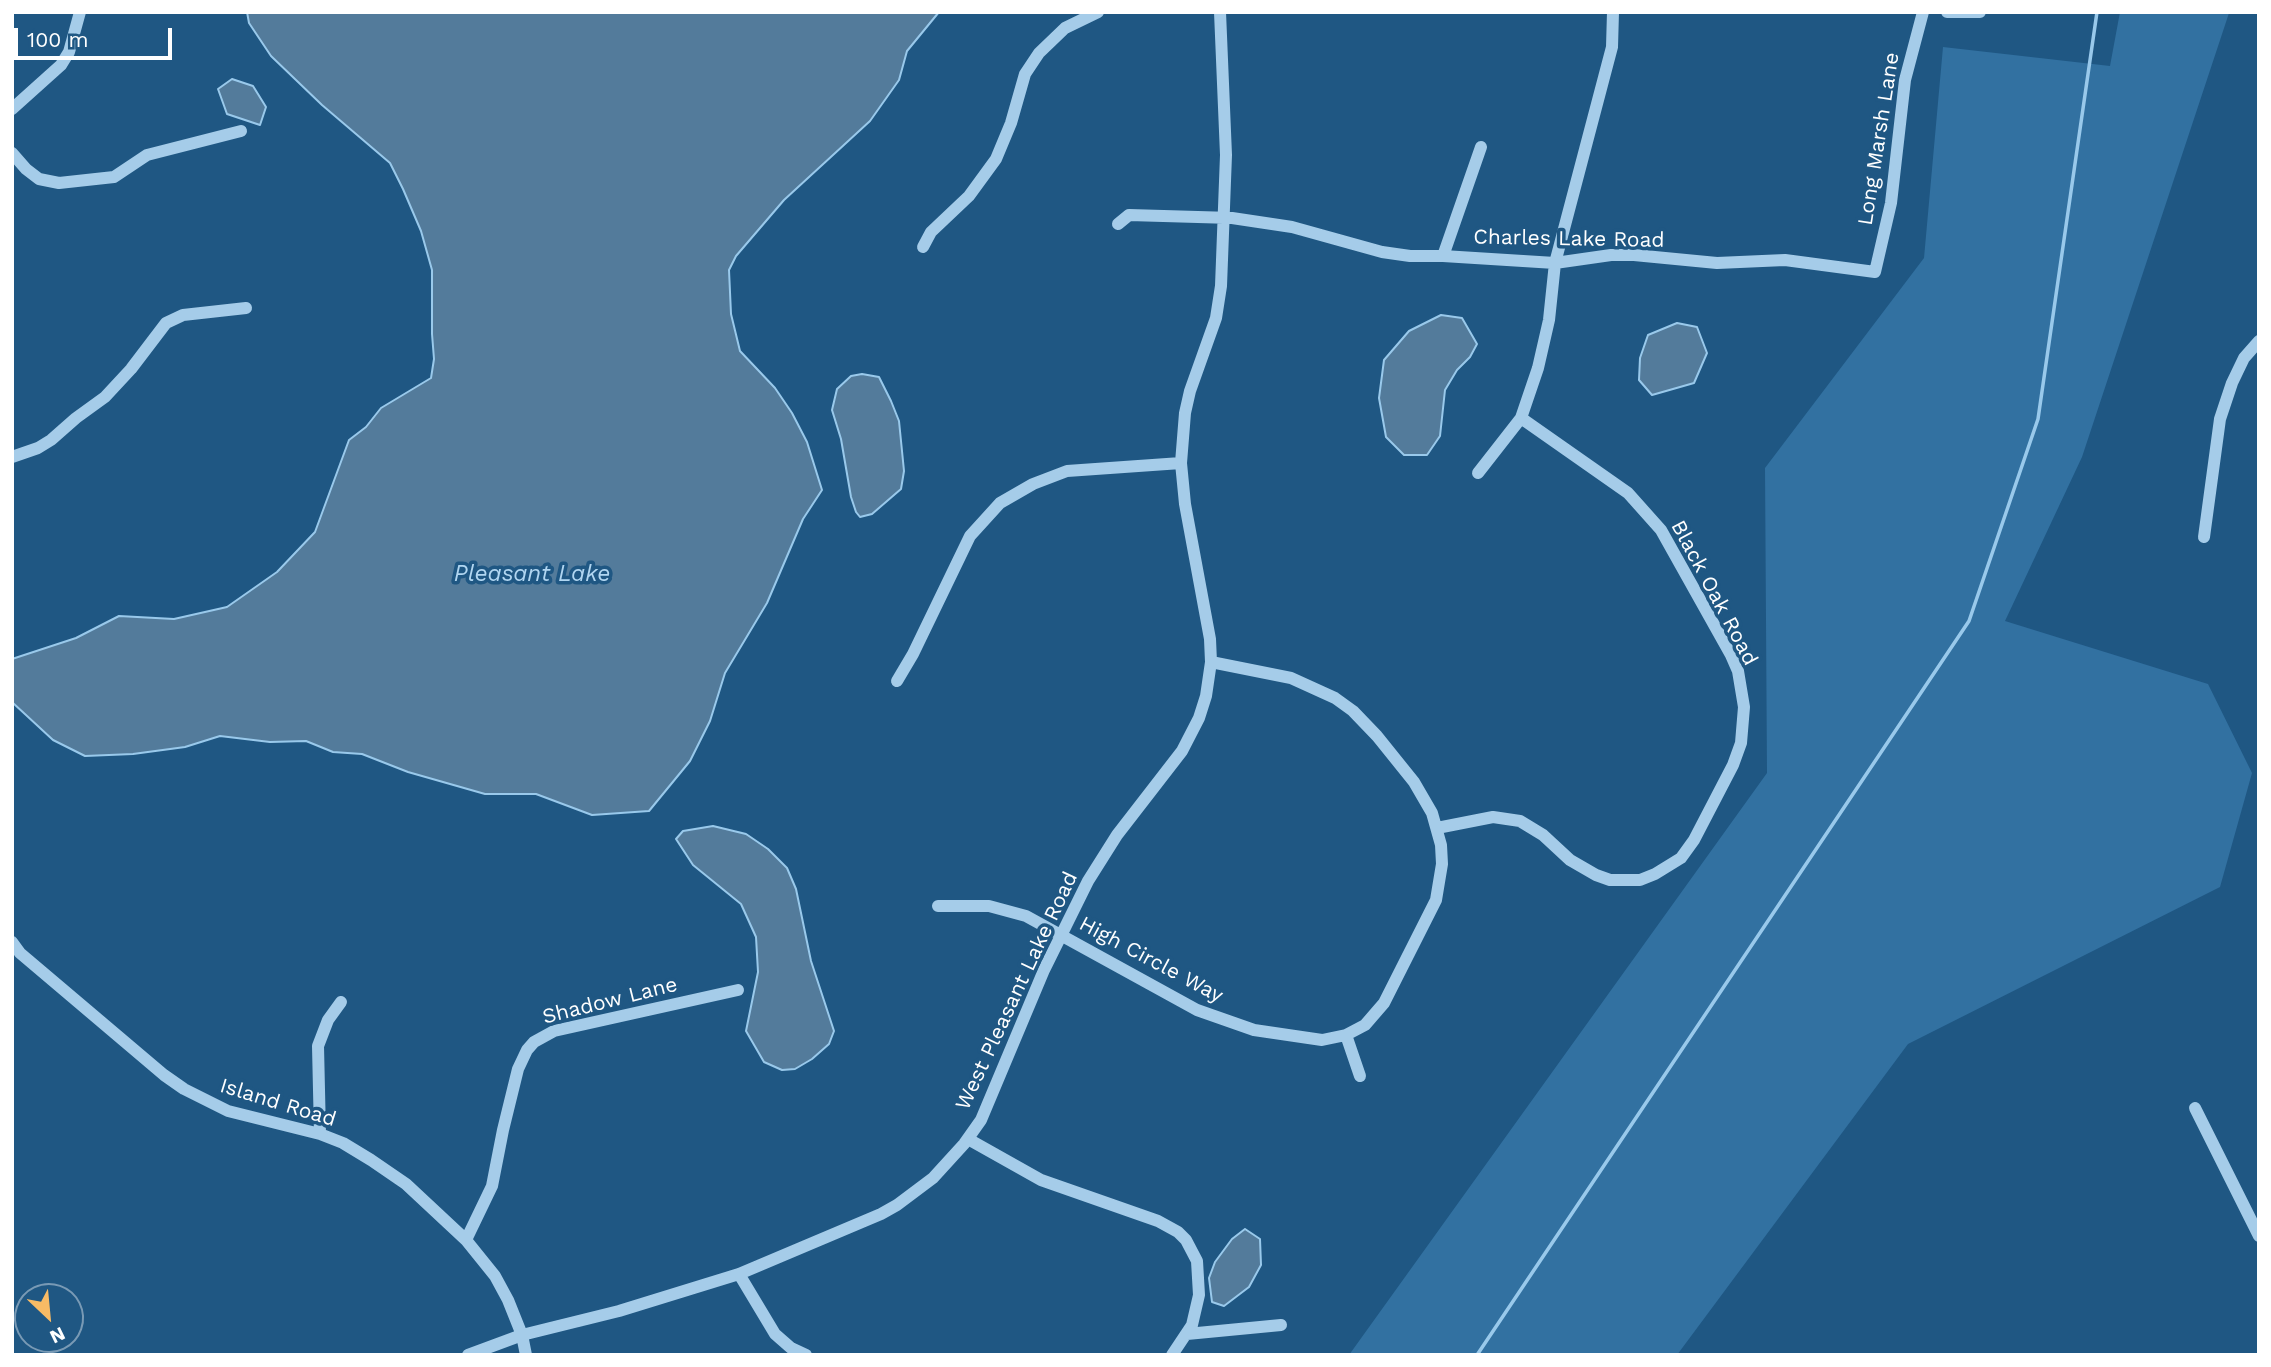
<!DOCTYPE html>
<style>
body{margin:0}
#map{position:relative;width:2271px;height:1367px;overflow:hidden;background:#1f5783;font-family:"Work Sans",sans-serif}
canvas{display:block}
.frame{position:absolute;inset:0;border:14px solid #fff;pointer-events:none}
.north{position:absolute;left:14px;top:1283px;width:70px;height:70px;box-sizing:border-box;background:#1f5783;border:2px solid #799ab5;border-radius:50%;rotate:154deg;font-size:19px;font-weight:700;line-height:28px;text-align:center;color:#fff}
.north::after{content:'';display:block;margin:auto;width:24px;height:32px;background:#f8bb65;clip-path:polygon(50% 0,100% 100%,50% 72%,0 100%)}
.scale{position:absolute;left:14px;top:28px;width:158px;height:32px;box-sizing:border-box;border:4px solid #fff;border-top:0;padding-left:9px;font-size:21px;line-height:24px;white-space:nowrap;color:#fff;-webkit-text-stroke:5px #1f5783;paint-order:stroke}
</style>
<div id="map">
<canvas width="2271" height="1367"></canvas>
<div class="frame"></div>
<div class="north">N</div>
<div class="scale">100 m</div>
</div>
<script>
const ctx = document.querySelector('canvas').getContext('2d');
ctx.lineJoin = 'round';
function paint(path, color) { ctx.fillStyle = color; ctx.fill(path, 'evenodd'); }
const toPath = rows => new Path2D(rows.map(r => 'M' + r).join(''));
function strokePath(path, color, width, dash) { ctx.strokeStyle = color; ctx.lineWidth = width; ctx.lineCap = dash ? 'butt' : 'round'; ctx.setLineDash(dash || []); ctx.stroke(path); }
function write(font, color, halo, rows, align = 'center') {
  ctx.font = font + ' "Work Sans",sans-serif'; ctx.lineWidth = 7; ctx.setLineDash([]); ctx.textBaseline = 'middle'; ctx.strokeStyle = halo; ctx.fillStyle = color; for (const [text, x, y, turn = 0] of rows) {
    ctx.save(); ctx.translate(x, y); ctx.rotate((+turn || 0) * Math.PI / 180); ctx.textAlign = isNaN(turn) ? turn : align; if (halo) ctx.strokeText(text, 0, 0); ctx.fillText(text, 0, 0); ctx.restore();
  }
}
const green = toPath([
 [2120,12,2229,13,2082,457,2005,621,2208,684,2252,773,2220,887,1908,1044,1677,1355,1349,1355,1767,773,1765,468,1924,258,1943,47,2110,66]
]);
const water = toPath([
 [247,12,939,12,907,51,899,80,870,121,784,200,736,256,729,270,731,314,740,351,775,388,792,413,807,442,822,490,803,519,767,603,725,673,710,721,690,761,649,811,592,815,536,794,485,794,408,772,362,754,333,752,306,741,270,742,220,736,185,747,133,754,85,756,53,740,13,703,12,659,76,638,119,616,174,619,227,607,277,572,315,532,349,440,366,427,381,408,431,378,434,359,432,334,432,270,421,231,403,189,390,163,322,105,271,56,249,23,247,12],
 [232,79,253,86,266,107,260,125,227,114,218,89,232,79],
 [1441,315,1462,318,1477,344,1470,357,1457,370,1445,390,1440,436,1427,455,1404,455,1386,437,1379,398,1384,360,1409,331,1441,315],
 [1677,323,1697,327,1707,353,1694,383,1652,395,1639,380,1640,358,1648,335,1677,323],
 [862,374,879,377,891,401,899,421,904,471,901,489,872,514,860,517,856,512,851,497,841,439,832,410,837,389,851,376,862,374],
 [713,826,746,834,768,849,787,868,796,889,811,961,834,1031,829,1044,812,1059,795,1069,782,1070,764,1062,746,1031,758,972,756,937,741,904,693,865,676,839,683,831,713,826],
 [1245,1229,1260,1239,1261,1265,1249,1287,1224,1306,1212,1302,1209,1278,1215,1262,1232,1239,1245,1229]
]);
const stream = toPath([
 [1477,1355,1969,621,2038,419,2097,12]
]);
const minor = toPath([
 [1947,12,1980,12],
 [12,109,61,65,69,52,80,12],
 [12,153,26,169,39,179,59,183,114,177,147,155,241,131],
 [1118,224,1129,215,1232,218,1292,227,1382,252,1410,256,1443,256,1555,263,1611,255,1634,255,1717,263,1785,260,1875,272,1891,203,1905,80,1923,12],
 [923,247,931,232,969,196,996,159,1011,123,1025,74,1039,53,1065,28,1098,12],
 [1443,256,1481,147],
 [12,457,38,448,51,440,76,418,105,397,131,369,166,323,183,315,246,308],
 [1478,473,1521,418,1538,368,1549,320,1555,263,1612,47,1613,12],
 [2204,537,2220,419,2232,383,2244,358,2259,341],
 [897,681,913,654,970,536,1000,503,1033,484,1067,471,1181,463],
 [1437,828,1493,817,1520,821,1543,835,1570,860,1596,875,1610,880,1640,880,1655,874,1681,858,1694,840,1733,765,1741,743,1744,707,1738,671,1731,655,1661,530,1628,493,1521,418],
 [938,906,989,906,1026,916,1197,1010,1254,1030,1322,1040,1346,1035,1365,1025,1384,1003,1436,900,1442,864,1441,845,1432,813,1414,782,1377,736,1353,711,1335,698,1291,678,1211,662],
 [12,942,20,953,164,1075,184,1089,228,1111,320,1134,343,1143,371,1160,406,1184,466,1240,495,1276,508,1300,522,1335,526,1355],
 [1346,1035,1360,1076],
 [2195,1108,2259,1236],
 [320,1134,318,1046,328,1020,341,1002],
 [968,1139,1041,1180,1158,1221,1178,1232,1186,1240,1197,1261,1199,1295,1192,1325,1172,1355],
 [466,1240,492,1186,503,1130,518,1069,527,1050,534,1042,554,1031,738,990],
 [739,1274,775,1334,791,1348,806,1355],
 [1187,1334,1281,1325],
 [468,1355,522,1335,619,1311,739,1274,881,1214,897,1205,933,1178,964,1144,981,1120,1044,970,1088,881,1117,835,1182,751,1199,718,1206,696,1211,662,1210,639,1185,504,1181,463,1185,413,1190,391,1216,318,1221,286,1226,155,1220,12]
]);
const streetNames = [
 ["Long Marsh Lane",1879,139,-81],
 ["Charles Lake Road",1569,239,1],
 ["Black Oak Road",1714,593,62],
 ["High Circle Way",1151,960,28],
 ["West Pleasant Lake Road",1017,991,-65],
 ["Shadow Lane",610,1001,-14],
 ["Island Road",278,1103,17]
];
const waterNames = [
 ["Pleasant Lake",532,574]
];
paint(green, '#3271a1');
paint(water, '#537b9b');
strokePath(water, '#99c9eb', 2);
strokePath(stream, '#99c9eb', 3.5);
strokePath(minor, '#a5cce9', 12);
write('21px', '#fff', '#1f5783', streetNames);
write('italic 23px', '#b1d6f1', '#1f5783', waterNames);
</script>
